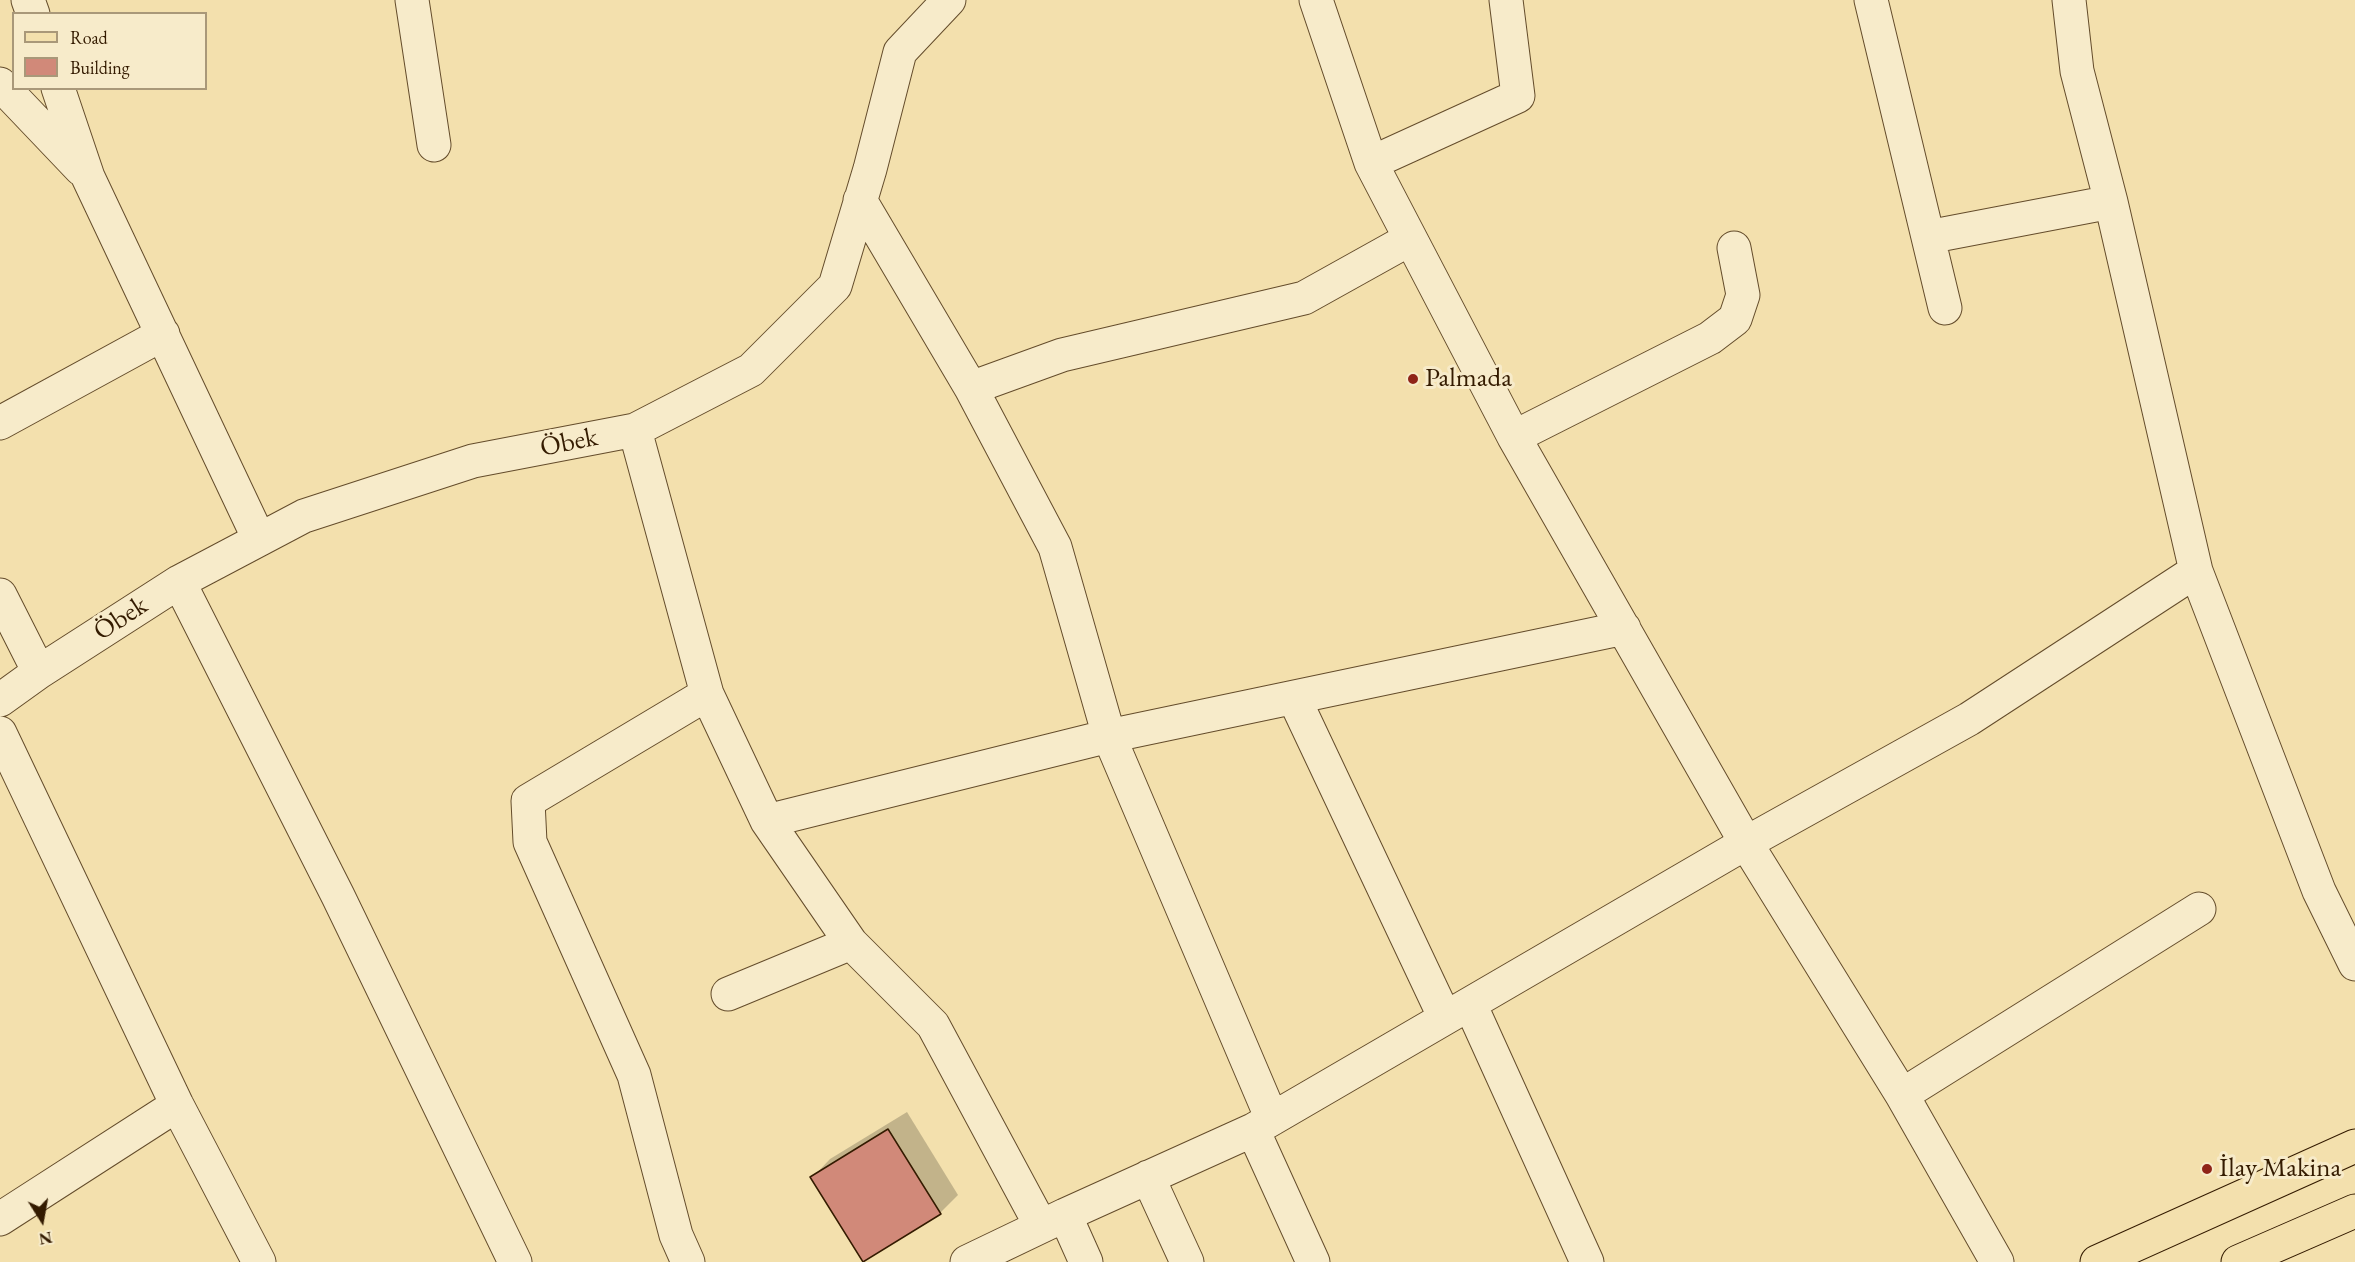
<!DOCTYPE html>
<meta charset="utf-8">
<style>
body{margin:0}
#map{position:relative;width:2355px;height:1262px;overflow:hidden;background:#f3e0ad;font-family:"EB Garamond",serif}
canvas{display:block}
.legend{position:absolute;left:12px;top:12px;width:195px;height:78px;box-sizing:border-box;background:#f7ebca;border:2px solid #a99879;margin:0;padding:8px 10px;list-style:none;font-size:18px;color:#341b00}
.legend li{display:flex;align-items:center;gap:12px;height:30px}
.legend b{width:30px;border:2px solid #a99879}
.north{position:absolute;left:12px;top:1190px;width:60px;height:60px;-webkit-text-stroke:4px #f7ebca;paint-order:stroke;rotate:169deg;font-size:16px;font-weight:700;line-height:24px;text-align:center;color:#341b00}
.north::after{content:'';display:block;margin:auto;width:21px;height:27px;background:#341b00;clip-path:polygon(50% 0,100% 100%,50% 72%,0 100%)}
</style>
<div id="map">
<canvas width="2355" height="1262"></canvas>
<ul class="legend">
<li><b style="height:8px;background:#f3e0ad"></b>Road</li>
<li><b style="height:16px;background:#d18979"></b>Building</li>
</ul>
<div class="north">N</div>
</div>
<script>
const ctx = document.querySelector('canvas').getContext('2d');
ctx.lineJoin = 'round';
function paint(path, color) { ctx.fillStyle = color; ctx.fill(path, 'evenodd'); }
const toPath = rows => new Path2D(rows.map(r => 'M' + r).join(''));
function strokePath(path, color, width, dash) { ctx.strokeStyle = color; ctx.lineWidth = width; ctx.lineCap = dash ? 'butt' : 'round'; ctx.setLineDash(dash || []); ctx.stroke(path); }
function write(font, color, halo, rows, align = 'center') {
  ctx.font = font + ' "EB Garamond",serif'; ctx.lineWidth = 6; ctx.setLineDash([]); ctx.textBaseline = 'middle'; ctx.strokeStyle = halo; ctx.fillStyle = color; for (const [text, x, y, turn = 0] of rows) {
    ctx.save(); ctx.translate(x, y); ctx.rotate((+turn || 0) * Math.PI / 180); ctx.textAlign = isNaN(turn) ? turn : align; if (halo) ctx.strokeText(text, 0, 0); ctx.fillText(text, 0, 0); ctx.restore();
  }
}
const shadow = toPath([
 [907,1112,958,1195,940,1213,812,1178,830,1159]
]);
const building = toPath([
 [888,1129,941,1214,863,1262,810,1177,888,1129]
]);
const minor = toPath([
 [28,0,33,14],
 [412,0,434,145],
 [1316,0,1371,163,1514,437,1746,843,1902,1095,1997,1262],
 [1871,0,1945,308],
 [2069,0,2077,71,2111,202,2196,571,2319,891,2355,964],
 [0,84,81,169],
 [58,88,88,177,259,539],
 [1371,163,1518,96,1506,0],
 [860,200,971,388,1055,547,1109,736,1272,1119],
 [1928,237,2111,202],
 [971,388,1062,355,1304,298,1410,239],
 [0,423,163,334],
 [635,430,707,694,767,821,851,943,933,1025,1041,1226],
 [1514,437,1710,338,1735,319,1743,295,1734,248],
 [179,582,338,896,515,1262],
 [0,595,39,672],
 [1294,698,1445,1018],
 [0,700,39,672,179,582,304,516,473,461,635,430,751,370,835,286,870,169,900,52,949,0],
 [0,733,177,1105,259,1262],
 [767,821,1109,736,1624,628],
 [728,994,851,943],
 [1470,1004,1587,1262],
 [1902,1095,2199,909],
 [1253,1130,1313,1262],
 [1148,1177,1187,1262],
 [1065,1215,1086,1262],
 [0,1219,177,1105],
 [688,1262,676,1235,634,1075,530,842,528,801,707,694],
 [967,1262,1065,1215,1253,1130,1746,843,1969,719,2196,571]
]);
const major = toPath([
 [2097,1262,2355,1146],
 [2238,1262,2355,1211]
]);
const markers = [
 [1413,379,6,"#8f2418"],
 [2207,1169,6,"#8f2418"]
];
const poiNames = [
 ["Palmada",1425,379],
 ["İlay Makina",2219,1169]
];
const streetNames = [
 ["Öbek",569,443,-11],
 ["Öbek",121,619,-33]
];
paint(shadow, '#0003');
paint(building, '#d18979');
strokePath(building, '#341b00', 1.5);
strokePath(minor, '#644c2b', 35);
strokePath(major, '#341b00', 35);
strokePath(minor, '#f7ebca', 33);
strokePath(major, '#f3e0ad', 33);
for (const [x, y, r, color] of markers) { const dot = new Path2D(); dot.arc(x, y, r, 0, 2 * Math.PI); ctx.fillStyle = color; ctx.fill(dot); strokePath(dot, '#f7ebca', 2); }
write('27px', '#341b00', '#f7ebca', poiNames, 'left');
write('27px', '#341b00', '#f7ebca', streetNames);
</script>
